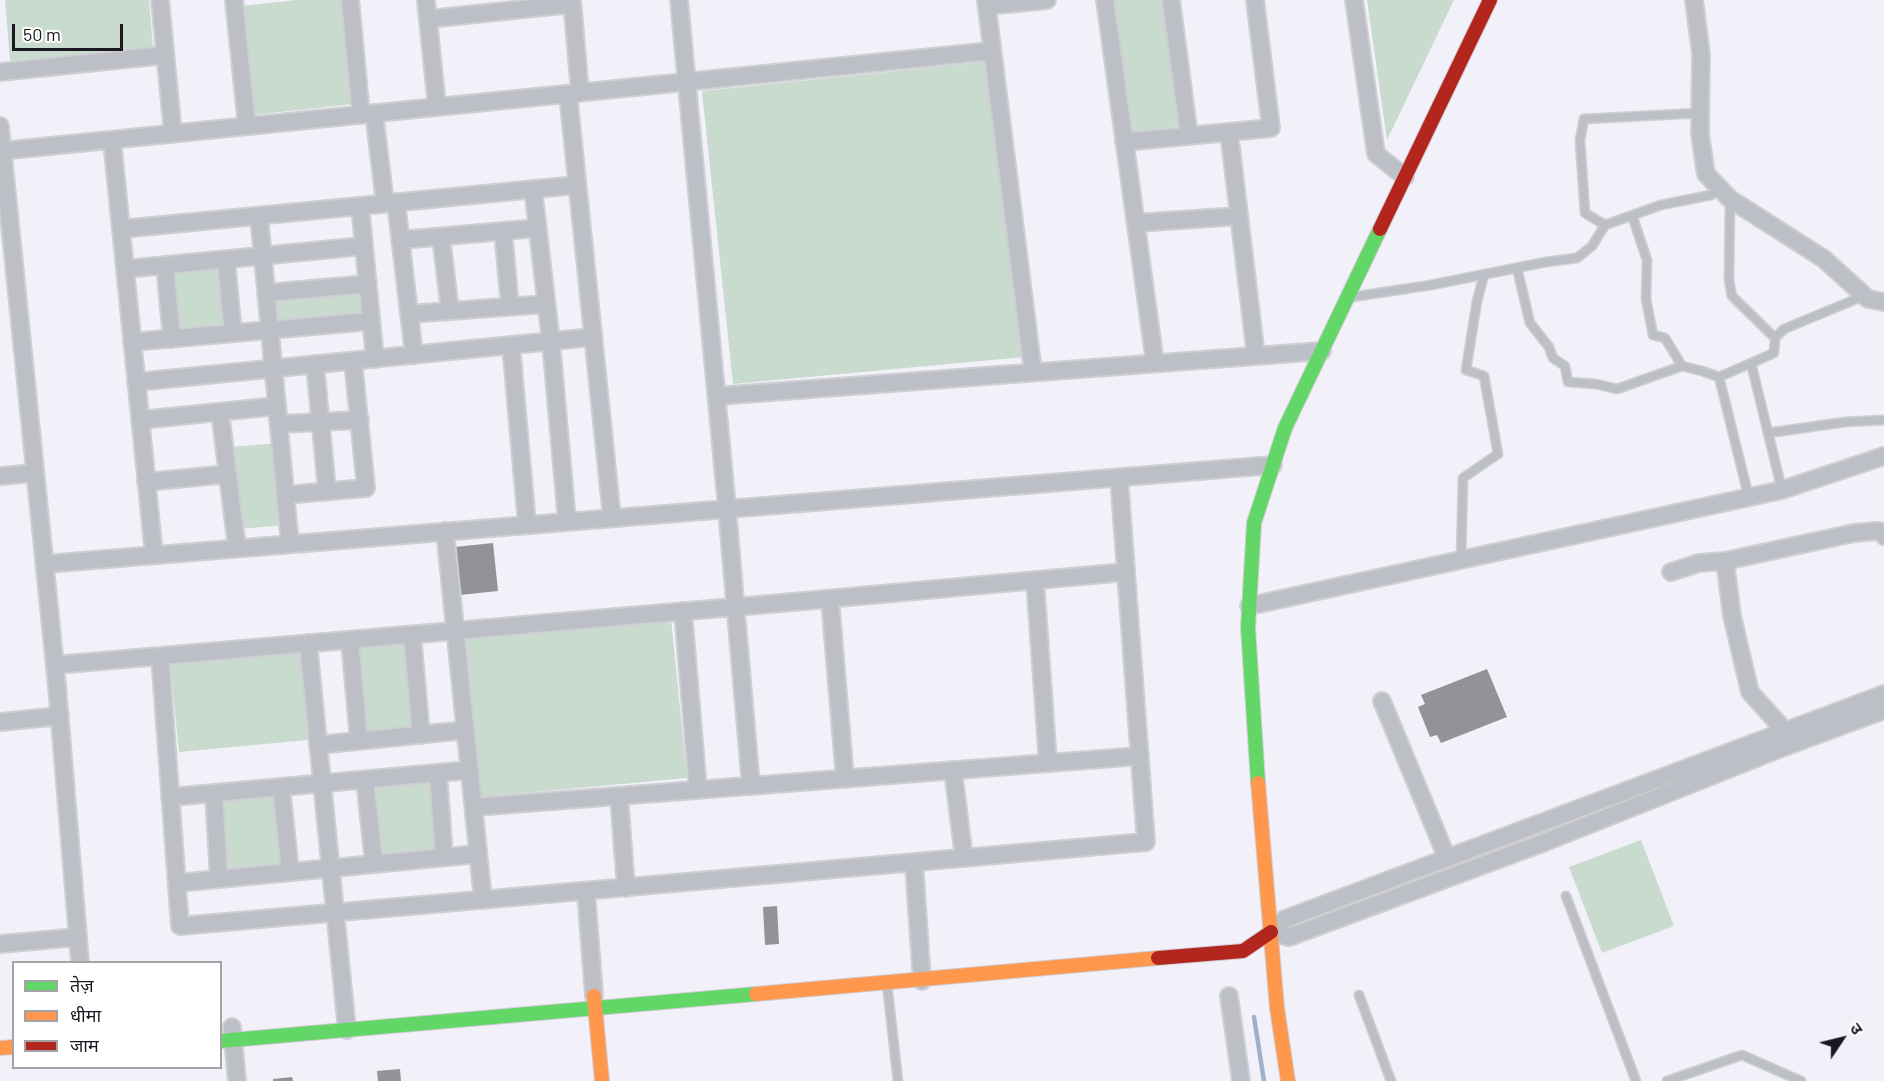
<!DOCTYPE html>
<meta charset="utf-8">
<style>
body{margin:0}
#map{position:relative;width:1884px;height:1081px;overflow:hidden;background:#f2f0f8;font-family:Barlow,"Noto Sans Devanagari",sans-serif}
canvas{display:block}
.legend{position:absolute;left:12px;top:961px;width:210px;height:108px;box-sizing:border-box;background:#fff;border:2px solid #a3a2a6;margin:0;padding:8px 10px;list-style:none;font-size:18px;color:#1a1720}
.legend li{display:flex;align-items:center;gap:12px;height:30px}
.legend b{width:30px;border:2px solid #a3a2a6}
.north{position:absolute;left:1812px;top:1009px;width:60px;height:60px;-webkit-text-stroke:4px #fff;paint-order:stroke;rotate:55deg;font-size:16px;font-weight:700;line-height:24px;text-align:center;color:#1a1720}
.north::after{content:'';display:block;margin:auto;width:21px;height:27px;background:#1a1720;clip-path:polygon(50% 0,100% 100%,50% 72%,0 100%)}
.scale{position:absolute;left:12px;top:24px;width:111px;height:27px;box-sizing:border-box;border:3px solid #1a1720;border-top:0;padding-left:8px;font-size:18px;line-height:21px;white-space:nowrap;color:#1a1720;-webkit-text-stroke:4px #fff;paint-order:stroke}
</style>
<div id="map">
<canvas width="1884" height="1081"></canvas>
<ul class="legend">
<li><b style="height:8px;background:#63d668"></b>तेज़</li>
<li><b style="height:8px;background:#ff974d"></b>धीमा</li>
<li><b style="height:8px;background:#b3261e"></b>जाम</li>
</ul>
<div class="north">उ</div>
<div class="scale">50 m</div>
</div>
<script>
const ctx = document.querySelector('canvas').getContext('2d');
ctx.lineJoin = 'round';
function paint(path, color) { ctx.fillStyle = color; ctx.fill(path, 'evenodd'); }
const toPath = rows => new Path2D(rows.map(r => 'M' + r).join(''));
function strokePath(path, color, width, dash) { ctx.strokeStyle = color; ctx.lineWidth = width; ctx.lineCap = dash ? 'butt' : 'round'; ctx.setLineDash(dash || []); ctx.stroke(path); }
const green = toPath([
 [5,0,149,0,153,48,10,61],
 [297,0,343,0,354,104,253,115,241,6],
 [1112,0,1162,0,1180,126,1131,133],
 [1367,0,1454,0,1387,140],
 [984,62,1024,357,733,384,702,91],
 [222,264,228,329,176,335,169,269],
 [365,289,367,316,275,325,272,298],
 [277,443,285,525,239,529,232,447],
 [671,619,687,778,481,797,466,638],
 [407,642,417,728,365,733,355,647],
 [300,651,308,740,179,752,170,663],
 [432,778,438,851,378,856,371,783],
 [277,793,284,867,225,872,218,798],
 [1641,840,1674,926,1602,953,1569,867]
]);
const stream = toPath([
 [1254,1017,1264,1081]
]);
const building = toPath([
 [493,543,498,591,460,595,455,547],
 [1487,669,1507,717,1441,743,1437,735,1430,737,1418,707,1425,704,1421,695],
 [777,906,779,944,765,945,763,907],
 [400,1069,401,1081,378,1081,377,1071],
 [292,1077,293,1081,273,1081,273,1079]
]);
const lane = toPath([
 [1730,199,1729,280,1732,296,1775,338],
 [1632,215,1647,260,1646,299,1653,335,1665,338,1682,366],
 [1605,225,1585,213,1580,140,1584,119,1700,113],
 [1517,268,1530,323,1549,347,1553,358,1565,366,1568,382,1596,384,1617,389,1682,366,1702,371,1719,377,1774,353,1775,338,1784,329,1854,300,1860,292],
 [1352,297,1431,285,1546,262,1577,258,1592,246,1605,225,1661,205,1711,195,1721,189],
 [1751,363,1782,490],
 [1719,377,1749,498],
 [1768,433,1845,422,1884,420],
 [1461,560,1463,478,1498,454,1484,376,1466,370,1477,301,1484,275],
 [1566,896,1636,1081],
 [887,984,898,1081],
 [1359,995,1391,1081],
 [1667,1081,1742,1055,1801,1081]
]);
const street = toPath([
 [160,0,173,134],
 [234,0,247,126],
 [350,0,361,115],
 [426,0,437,107],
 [572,0,580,93],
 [679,0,727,508,751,786],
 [986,0,1033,372],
 [1105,0,1155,363],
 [1171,0,1189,136],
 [1354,0,1376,154,1405,177],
 [1694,0,1701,54,1700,134,1706,174,1730,199,1824,259,1868,299,1884,302],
 [987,6,1047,0],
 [428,19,572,4],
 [0,72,165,55],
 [568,94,612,518],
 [374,113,385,203],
 [0,126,57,686,80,962],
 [1229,132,1256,356],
 [112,140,154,555],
 [1124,142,1271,128,1255,0],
 [0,151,992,51],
 [533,189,551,342,567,521],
 [396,202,414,355],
 [360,206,375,359],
 [259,216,290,544],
 [1136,223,1239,216],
 [121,229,577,185],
 [503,231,510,306],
 [441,237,450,311],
 [400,240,538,228],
 [226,260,233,333],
 [165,265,172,339],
 [125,269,364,246],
 [266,293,368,284],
 [409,314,546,304],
 [132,342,371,321],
 [511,345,527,525],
 [315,364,327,491],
 [136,382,593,337],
 [717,396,1322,351],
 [220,412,237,548],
 [140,420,277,406],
 [279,424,360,420],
 [0,476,35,473],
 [146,482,228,474],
 [285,495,366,488,353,361],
 [445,531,483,900],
 [1725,561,1732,616,1750,692,1784,730],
 [45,564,1273,465],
 [1671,572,1699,563,1725,561,1854,533,1878,531,1882,532,1884,536],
 [1035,580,1048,763],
 [830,599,845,779],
 [1249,606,1782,490,1884,456],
 [683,611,698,790],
 [412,635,421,735],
 [350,640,359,741],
 [308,643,347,1030],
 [160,656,180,926,1146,842,1119,477],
 [55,665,793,602,1126,572],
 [1382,701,1447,858],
 [0,722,60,716],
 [318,745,466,730],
 [953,770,964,858],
 [438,773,444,857],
 [365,780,374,863],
 [281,787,290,871],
 [214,793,219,878],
 [619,796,626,888],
 [170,797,470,770],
 [474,807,1140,756],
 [914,863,922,981],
 [177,883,478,854],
 [586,891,594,996],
 [1271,932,1285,919,1884,694],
 [1271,932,1289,937,1545,842,1779,749,1884,710],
 [0,944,78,937],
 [1229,996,1241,1081],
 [232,1027,237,1081]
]);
const fast = toPath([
 [1258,783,1248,627,1254,523,1285,428,1380,229],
 [220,1041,756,994]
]);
const slow = toPath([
 [1258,783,1277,1008,1288,1081],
 [756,994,1158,958],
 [594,996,602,1081],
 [0,1048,14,1047]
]);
const jam = toPath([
 [1380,229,1490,0],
 [1158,958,1243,951,1271,932]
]);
paint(green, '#c8dbce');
strokePath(stream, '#a1b0ca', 4.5);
paint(building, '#949299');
strokePath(lane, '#d0ced5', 11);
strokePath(street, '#d0ced5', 20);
strokePath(fast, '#d0ced5', 16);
strokePath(slow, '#d0ced5', 16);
strokePath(jam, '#d0ced5', 16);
strokePath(lane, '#bdbfc6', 8);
strokePath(street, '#bdbfc6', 16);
strokePath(fast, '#63d668', 14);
strokePath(slow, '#ff974d', 14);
strokePath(jam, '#b3261e', 14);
</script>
